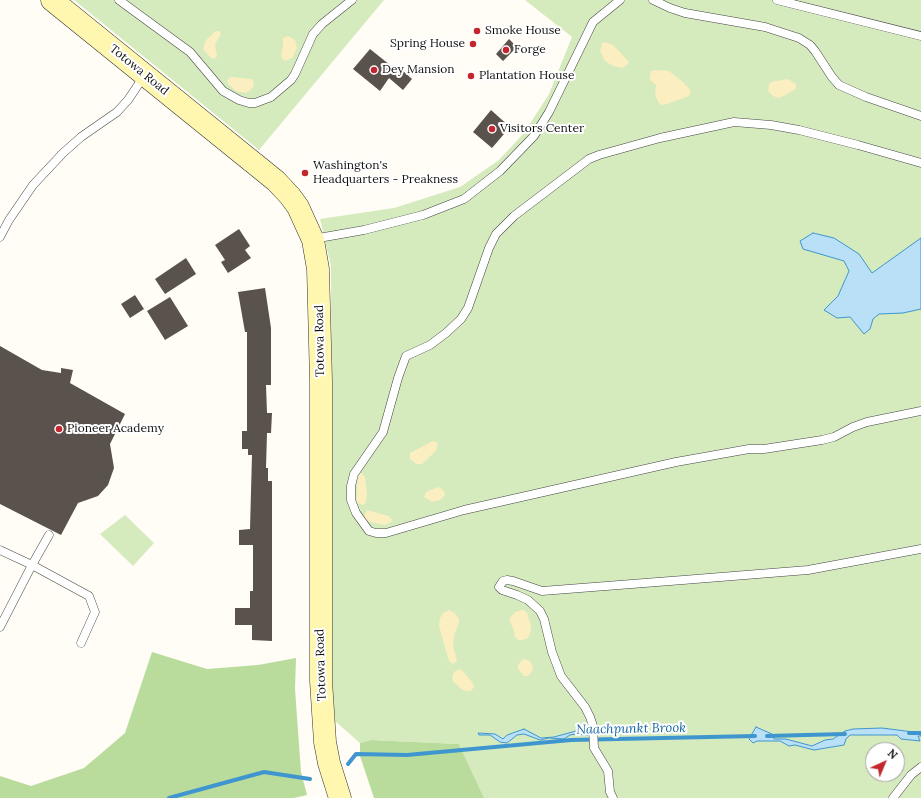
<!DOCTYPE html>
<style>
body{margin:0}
#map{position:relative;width:921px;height:798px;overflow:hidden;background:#fffdf5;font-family:Lora,serif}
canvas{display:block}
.north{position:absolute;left:865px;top:742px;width:40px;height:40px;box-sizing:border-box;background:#fff;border:1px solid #a0a0a0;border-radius:50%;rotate:44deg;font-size:11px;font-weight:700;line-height:16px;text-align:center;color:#111}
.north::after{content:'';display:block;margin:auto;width:14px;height:18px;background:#c4262e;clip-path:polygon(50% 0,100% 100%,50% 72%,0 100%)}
</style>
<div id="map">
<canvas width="921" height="798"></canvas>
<div class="north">N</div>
</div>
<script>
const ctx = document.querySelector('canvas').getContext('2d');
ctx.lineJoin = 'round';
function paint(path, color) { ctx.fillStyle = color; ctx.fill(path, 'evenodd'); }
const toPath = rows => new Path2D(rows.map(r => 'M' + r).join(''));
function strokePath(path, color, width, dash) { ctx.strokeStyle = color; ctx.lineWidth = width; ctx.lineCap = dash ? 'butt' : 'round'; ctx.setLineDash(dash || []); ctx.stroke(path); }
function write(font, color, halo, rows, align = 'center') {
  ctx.font = font + ' Lora,serif'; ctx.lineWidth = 4; ctx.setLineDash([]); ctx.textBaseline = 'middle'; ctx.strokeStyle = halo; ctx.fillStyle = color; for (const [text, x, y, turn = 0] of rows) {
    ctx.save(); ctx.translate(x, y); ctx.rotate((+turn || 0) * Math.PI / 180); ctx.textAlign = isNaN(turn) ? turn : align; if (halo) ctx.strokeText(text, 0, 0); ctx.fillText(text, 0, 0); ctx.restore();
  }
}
const green = toPath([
 [74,0,384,0,259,150],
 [525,0,921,0,921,798,484,798,459,744,371,740,360,743,335,721,332,684,331,266,320,219,394,208,460,187,499,160,524,133,549,94,572,37],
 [873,750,897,750,897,774,873,774],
 [125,515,154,543,133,566,100,534]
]);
const forest = toPath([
 [152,652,207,669,258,665,296,658,295,689,301,772,307,795,294,798,0,798,0,776,31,786,84,768,125,733],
 [371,740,459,744,484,798,374,798,360,756,360,743]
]);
const sand = toPath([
 [216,31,219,31,221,34,215,44,217,56,214,59,211,58,203,49,206,40],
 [288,36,295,40,297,48,293,57,286,61,282,59,281,54,283,47,283,38],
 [604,42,613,45,619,51,629,62,627,65,622,68,618,67,613,66,605,61,600,51,602,44],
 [657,70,669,71,683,82,691,91,689,96,667,104,661,105,659,103,655,95,656,85,650,80,650,76,651,71],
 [232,77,251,79,254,82,253,88,246,93,236,91,229,85,227,81,229,78],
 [788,79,796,84,796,89,781,97,778,98,773,96,768,91,769,85,771,82],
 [433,441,438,443,436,451,422,464,416,464,414,462,410,459,410,453],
 [362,473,365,477,367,494,366,502,363,505,358,503,356,501,358,478,359,474],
 [438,487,442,489,445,493,444,497,440,500,432,502,424,497,426,492],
 [367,510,389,516,392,520,391,522,385,525,366,521,364,519,364,516],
 [449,610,455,613,459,619,459,623,454,636,453,646,457,660,454,664,450,662,448,658,439,626,440,618,443,613],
 [522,610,525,611,527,613,531,625,531,630,528,638,522,640,518,640,515,637,514,631,509,619,515,612],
 [523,659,529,660,532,664,533,670,528,676,524,676,518,669,518,665],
 [461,669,473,683,474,687,471,691,466,691,461,689,453,681,452,677,454,672,457,670]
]);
const water = toPath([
 [813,233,834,238,859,254,872,273,921,238,921,309,903,313,879,314,873,319,870,329,864,334,850,317,837,318,824,310,838,296,849,271,844,261,803,249,800,241,813,233],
 [756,727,772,734,774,739,786,739,812,746,825,740,833,739,845,731,853,729,882,728,921,733,921,736,918,736,920,741,901,739,897,735,850,735,846,739,844,745,814,750,795,745,789,746,780,741,757,741,753,743,749,739,756,727],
 [524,729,541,738,554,737,576,731,590,732,591,735,585,735,577,734,570,735,564,739,549,738,540,740,524,734,517,735,507,743,500,742,490,735,479,735,478,733,495,734,503,739,507,735,524,729]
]);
const stream = toPath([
 [909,733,921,733],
 [767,736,845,734],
 [348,764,356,754,407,755,571,740,755,736],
 [169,798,264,772,310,779]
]);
const building = toPath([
 [509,39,517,47,503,61,496,54],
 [370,49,400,73,402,70,412,79,403,90,389,78,380,91,353,69],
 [491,110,510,127,492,148,473,132],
 [239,229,250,246,245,250,251,258,228,273,221,262,225,260,215,245],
 [186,258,196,274,165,294,155,279],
 [265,288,271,328,271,385,266,385,267,413,272,413,271,433,267,433,266,468,268,468,268,481,272,481,272,641,252,640,252,625,235,625,235,608,250,608,250,591,253,591,253,545,239,545,239,530,250,529,252,455,248,455,248,449,242,449,242,431,247,431,247,332,245,332,238,292],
 [135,295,144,309,130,318,121,304],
 [170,297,188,326,165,340,147,311],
 [0,346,42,370,61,373,61,368,73,370,70,383,125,414,110,444,114,468,108,485,98,496,78,503,61,535,0,504]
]);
const lane = toPath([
 [119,0,190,52,223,91,239,100,249,103,255,103,271,97,291,80,295,74,313,34,322,24,352,0],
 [653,0,670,8,685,13,765,27,799,38,810,45,815,51,832,77,839,85,866,97,921,116],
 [777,0,921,36],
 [921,163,858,145,799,130,771,125,734,122,660,138,599,155,589,159,514,216,496,234,489,248,468,308,461,319,446,333,430,345,406,356,398,378,383,432,354,474,351,486,351,500,356,513,369,531,376,533,386,533,464,510,676,462,749,449,764,449,822,440,834,437,853,427,867,422,921,411],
 [0,237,9,220,33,185,63,153,81,137,117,112,128,100,144,76],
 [313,239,364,230,423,215,464,199,500,171,534,136,549,112,593,22,620,0],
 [0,550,32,565,89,596,95,612,81,643],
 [0,627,32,565,49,535],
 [613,798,610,792,608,771,594,748,593,726,590,717,585,707,561,676,552,652,544,619,540,611,528,600,517,595,502,590,499,587,503,581,507,580,513,581,542,591,683,580,808,570,921,549],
 [893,798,911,775,921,767]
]);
const secondary = toPath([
 [52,0,276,181,290,196,298,207,313,240,318,269,321,381,321,681,325,742,329,763,340,798]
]);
const markers = [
 [477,31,4,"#c4262e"],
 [473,44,4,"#c4262e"],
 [506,50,4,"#c4262e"],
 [374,70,4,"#c4262e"],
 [471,76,4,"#c4262e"],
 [492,129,4,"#c4262e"],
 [305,173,4,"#c4262e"],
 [59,429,4,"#c4262e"]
];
const poiNames = [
 ["Smoke House",485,31],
 ["Spring House",465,44,"right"],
 ["Forge",514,50],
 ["Dey Mansion",382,70],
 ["Plantation House",479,76],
 ["Visitors Center",500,129],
 ["Washington's",313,166],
 ["Headquarters - Preakness",313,180],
 ["Pioneer Academy",67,429]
];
const streetNames = [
 ["Totowa Road",139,70,39],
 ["Totowa Road",320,341,-91],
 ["Totowa Road",321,665,-92]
];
const waterNames = [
 ["Naachpunkt Brook",631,729,-1]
];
paint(green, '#d5ebbd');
paint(forest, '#b9dc9c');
paint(sand, '#fbeec1');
paint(water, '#b9e0f7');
strokePath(water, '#3f96cf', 1);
strokePath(stream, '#3f96cf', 4);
paint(building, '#5a524d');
strokePath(lane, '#444', 9);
strokePath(secondary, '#333', 23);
strokePath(lane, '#fff', 8);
strokePath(secondary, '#fff6b0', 22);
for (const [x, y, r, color] of markers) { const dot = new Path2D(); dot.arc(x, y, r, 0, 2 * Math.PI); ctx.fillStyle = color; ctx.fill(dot); strokePath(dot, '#fff', 1.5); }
write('12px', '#111', '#fff', poiNames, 'left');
write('12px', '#111', '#fff', streetNames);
write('italic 13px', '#1768a6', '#fff', waterNames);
</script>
